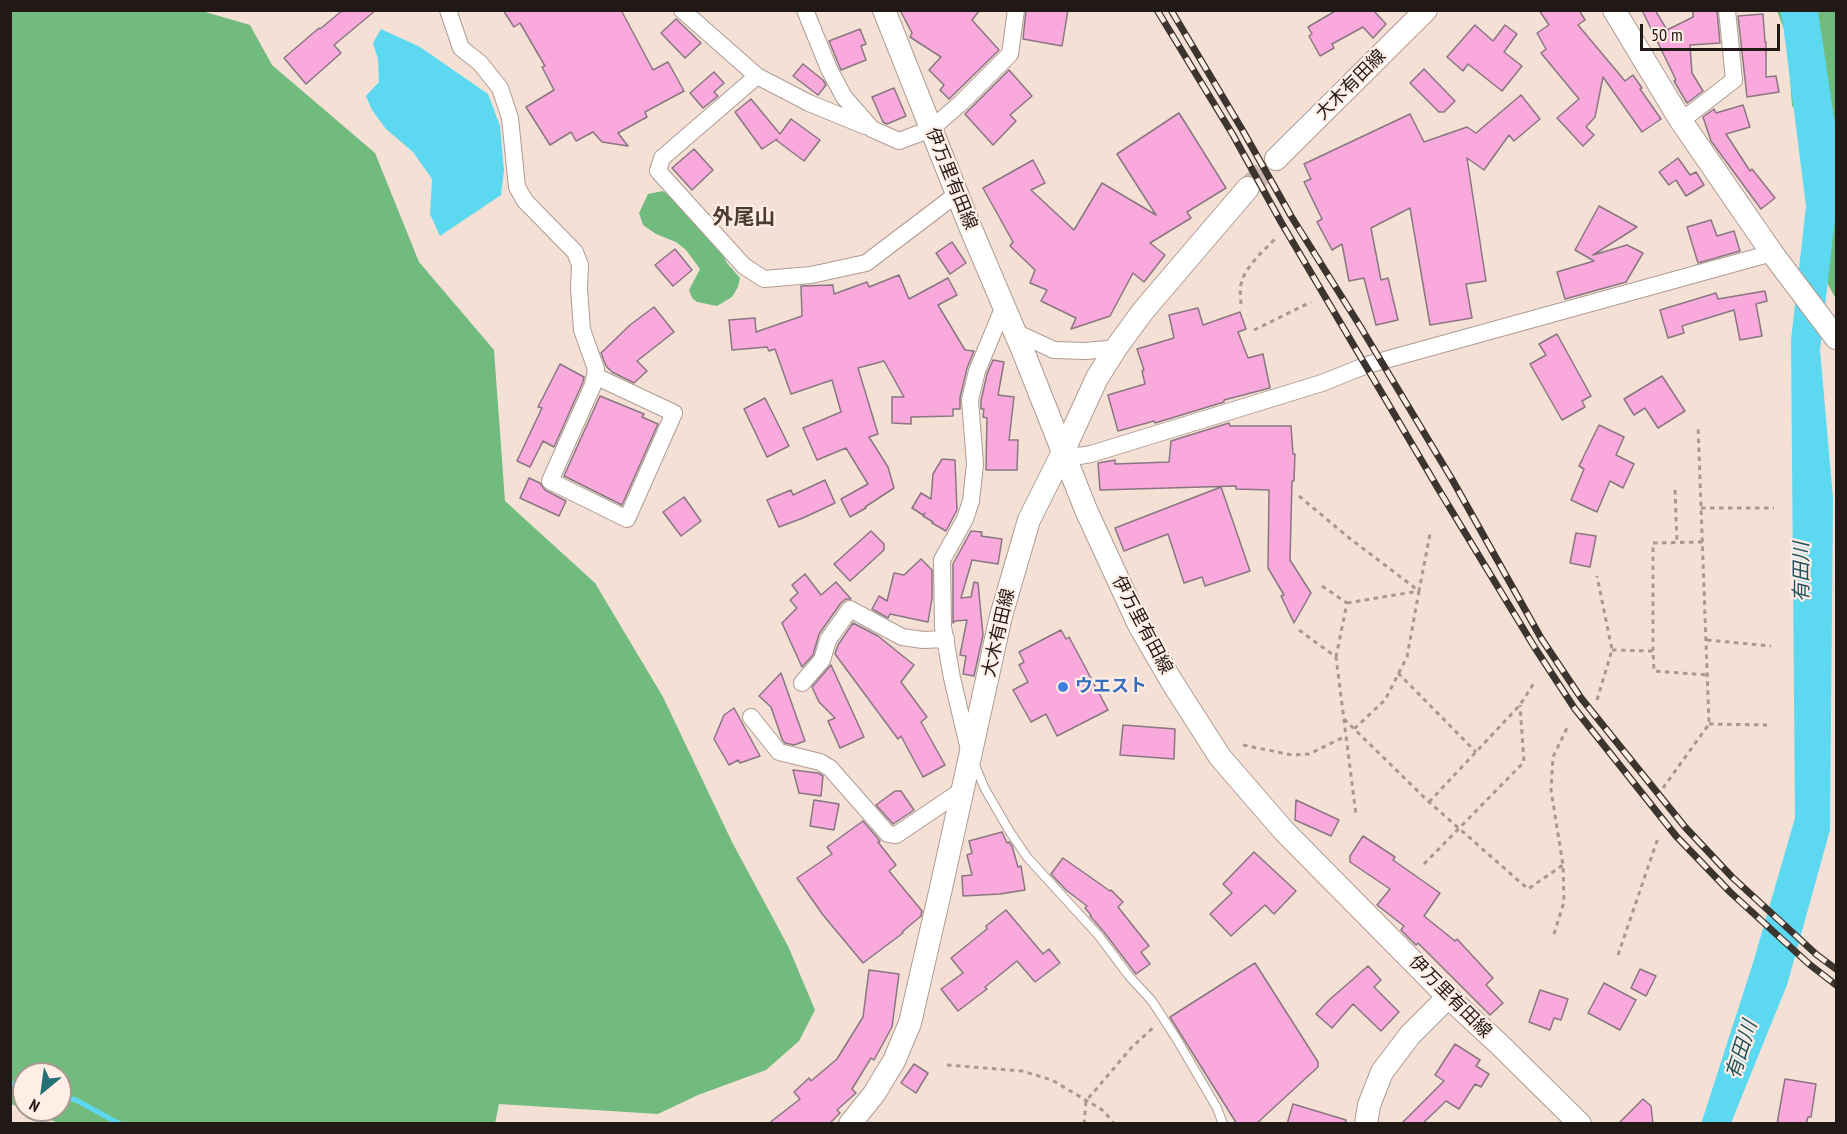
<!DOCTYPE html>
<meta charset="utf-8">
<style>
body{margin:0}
#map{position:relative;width:1847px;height:1134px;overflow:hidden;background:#f4e0d5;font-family:"PT Sans Narrow",sans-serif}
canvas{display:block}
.frame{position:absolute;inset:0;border:12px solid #201915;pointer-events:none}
.north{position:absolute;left:12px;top:1062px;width:60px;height:60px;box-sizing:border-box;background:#ffeee5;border:2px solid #a69992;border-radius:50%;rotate:209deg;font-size:16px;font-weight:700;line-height:24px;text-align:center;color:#201915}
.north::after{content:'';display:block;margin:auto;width:21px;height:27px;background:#256f76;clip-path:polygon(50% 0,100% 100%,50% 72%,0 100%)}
.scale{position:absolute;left:1640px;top:24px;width:140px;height:27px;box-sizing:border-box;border:3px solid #201915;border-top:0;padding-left:8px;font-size:18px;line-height:21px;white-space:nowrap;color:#201915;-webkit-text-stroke:4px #ffeee5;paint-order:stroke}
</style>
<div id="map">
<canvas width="1847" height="1134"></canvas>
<div class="frame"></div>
<div class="north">N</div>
<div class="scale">50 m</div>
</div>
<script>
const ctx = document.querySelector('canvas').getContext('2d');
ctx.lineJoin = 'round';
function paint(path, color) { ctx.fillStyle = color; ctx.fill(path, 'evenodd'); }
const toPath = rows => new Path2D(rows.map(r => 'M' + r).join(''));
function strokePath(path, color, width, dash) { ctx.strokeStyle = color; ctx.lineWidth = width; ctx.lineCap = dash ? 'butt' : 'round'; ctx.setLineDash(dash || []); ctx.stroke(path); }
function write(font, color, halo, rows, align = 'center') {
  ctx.font = font + ' "PT Sans Narrow","Noto Sans JP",sans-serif'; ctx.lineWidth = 4.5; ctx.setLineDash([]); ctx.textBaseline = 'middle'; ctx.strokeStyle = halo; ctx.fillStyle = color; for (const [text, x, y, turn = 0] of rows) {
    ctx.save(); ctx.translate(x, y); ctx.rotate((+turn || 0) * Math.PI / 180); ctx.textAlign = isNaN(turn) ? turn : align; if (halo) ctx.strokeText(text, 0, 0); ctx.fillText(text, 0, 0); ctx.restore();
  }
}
const forest = toPath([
 [10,11,202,11,250,25,272,65,375,153,419,262,494,350,505,501,595,583,663,697,732,842,788,946,815,1010,799,1041,766,1070,698,1095,658,1114,499,1104,495,1124,61,1124,26,1110,60,1110,60,1074,24,1074,24,1109,11,1104],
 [1777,11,1836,11,1836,299,1826,281,1821,138,1792,106,1787,37],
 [663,191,677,202,718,246,727,263,740,278,738,287,732,297,717,306,697,302,692,298,689,290,700,269,686,250,676,242,656,234,643,225,639,213,648,194]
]);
const water = toPath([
 [1780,11,1818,11,1836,131,1836,210,1820,350,1833,498,1830,830,1787,985,1731,1123,1701,1124,1753,963,1795,818,1791,340,1806,206,1783,24],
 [381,29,420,47,488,94,500,126,504,170,501,195,440,236,430,214,432,179,413,152,386,129,372,110,366,96,379,82,378,59,373,43]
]);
const stream = toPath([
 [10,1083,24,1086],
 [60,1096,76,1100,120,1124]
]);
const building = toPath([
 [343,10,376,10,334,45,341,53,306,84,284,58,319,28,320,29,343,10],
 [503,10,621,10,653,70,668,62,684,91,645,112,647,117,618,133,628,146,602,142,593,132,576,141,571,132,550,145,526,107,554,90,542,67,545,66,520,23,514,27,503,10],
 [900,10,980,10,972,20,999,50,949,99,940,90,944,85,929,70,941,57,910,37,912,33,900,10],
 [1026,10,1068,10,1062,46,1023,39,1026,10],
 [1337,10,1373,10,1386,24,1373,38,1363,27,1332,44,1334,48,1320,56,1309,36,1312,34,1308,27,1337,10],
 [1539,10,1579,10,1585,20,1578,25,1625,81,1633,75,1642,88,1640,89,1661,119,1642,132,1603,77,1595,117,1586,127,1594,135,1583,146,1557,118,1579,99,1541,53,1546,49,1537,33,1549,25,1539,10],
 [1642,10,1655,10,1667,30,1693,17,1693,10,1717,10,1720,43,1690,45,1692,73,1703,91,1687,103,1674,81,1676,80,1642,10],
 [1763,14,1765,42,1766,42,1766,77,1776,76,1779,92,1747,97,1738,16,1763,14],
 [676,19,701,43,685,58,661,33,676,19],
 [1475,25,1493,41,1505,25,1517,34,1504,52,1522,66,1502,91,1468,64,1463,71,1447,57,1475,25],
 [860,29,866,44,861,46,866,60,841,70,829,41,860,29],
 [803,64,823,80,826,85,818,95,793,76,803,64],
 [1424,69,1455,101,1444,112,1439,112,1410,83,1424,69],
 [1009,70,1032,96,1010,115,1016,121,993,145,965,114,1009,70],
 [714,72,724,83,714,92,718,96,703,108,690,93,714,72],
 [894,88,906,116,887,124,883,122,872,97,894,88],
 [1521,95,1540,119,1514,141,1509,135,1484,170,1467,158,1486,281,1466,284,1472,318,1430,325,1410,208,1371,228,1381,280,1388,278,1398,320,1376,325,1364,278,1349,281,1342,244,1332,250,1317,222,1322,219,1304,182,1311,179,1304,164,1410,114,1424,142,1467,127,1476,133,1521,95],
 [751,99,780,134,791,119,820,140,804,161,776,140,777,139,762,149,735,112,751,99],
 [1743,105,1750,127,1726,134,1750,171,1752,169,1775,198,1761,209,1711,141,1703,117,1714,109,1716,113,1743,105],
 [1179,113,1226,188,1187,212,1191,218,1150,243,1165,255,1144,282,1133,273,1110,316,1071,329,1076,318,1041,301,1047,290,1030,283,1035,270,1010,246,1013,242,983,188,1033,160,1045,183,1031,190,1074,230,1102,183,1156,215,1117,154,1179,113],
 [694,149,713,170,692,190,672,168,694,149],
 [1678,158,1690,175,1696,172,1704,185,1686,196,1676,180,1669,185,1659,172,1678,158],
 [1599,206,1637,227,1593,255,1627,245,1643,253,1626,282,1565,299,1557,272,1594,261,1575,250,1599,206],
 [1711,220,1717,236,1734,231,1740,251,1698,263,1687,227,1711,220],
 [952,242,966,263,950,274,936,253,952,242],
 [675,249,692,270,673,286,655,265,675,249],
 [899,275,909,299,948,278,957,295,938,305,965,350,974,351,967,368,960,398,960,409,953,409,953,416,911,417,911,424,892,423,892,397,904,397,884,361,858,368,878,434,869,437,888,467,894,488,865,507,866,508,850,517,841,499,868,484,846,448,817,460,803,428,841,412,832,380,791,394,775,349,769,351,767,347,732,350,729,320,755,318,756,332,802,316,801,286,833,285,834,294,867,282,869,287,899,275],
 [1765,291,1767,301,1756,304,1762,336,1740,340,1734,310,1682,326,1684,333,1668,338,1660,310,1716,293,1718,299,1765,291],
 [654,307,674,332,637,361,647,371,634,383,612,372,606,366,601,353,630,325,654,307],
 [1198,308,1203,325,1240,312,1246,329,1238,332,1248,358,1263,354,1270,388,1224,400,1224,402,1155,423,1154,421,1118,431,1108,395,1145,384,1142,371,1144,370,1137,349,1174,338,1169,315,1198,308],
 [1557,334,1591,396,1582,401,1585,407,1562,420,1530,364,1546,355,1539,344,1557,334],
 [993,360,1004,362,998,395,1014,397,1009,440,1018,440,1017,470,986,470,987,418,983,417,984,409,981,409,981,401,987,374,993,360],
 [560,364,584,377,583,382,554,447,543,441,530,467,517,461,542,408,538,407,560,364],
 [1662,376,1685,411,1658,428,1645,408,1634,415,1624,399,1662,376],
 [600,396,644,414,642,417,658,424,622,505,564,476,600,396],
 [765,398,789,446,767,457,744,409,765,398],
 [1229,423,1230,426,1291,426,1293,454,1295,454,1294,481,1292,481,1290,560,1311,593,1294,623,1281,596,1284,595,1268,568,1269,490,1236,489,1236,486,1100,490,1098,463,1115,460,1115,464,1169,462,1171,441,1229,423],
 [1599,425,1624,437,1616,455,1634,464,1623,488,1610,481,1597,512,1571,500,1584,469,1579,466,1599,425],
 [942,459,955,460,957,510,946,531,932,523,933,522,923,516,925,513,923,515,912,508,921,493,931,499,933,474,942,459],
 [529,478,540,483,545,490,566,501,559,516,520,498,529,478],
 [825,480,835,503,803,518,779,527,767,500,791,490,793,495,825,480],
 [1221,487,1250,571,1205,586,1202,577,1184,583,1168,534,1124,551,1115,528,1221,487],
 [684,497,701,521,681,536,663,512,684,497],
 [871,531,884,544,884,550,850,581,834,564,871,531],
 [971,531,982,532,981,536,1002,539,998,564,972,560,961,598,971,597,974,582,978,583,983,635,974,676,963,674,966,656,960,655,967,620,955,621,953,623,953,564,971,531],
 [1576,533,1596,536,1590,567,1570,563,1576,533],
 [921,559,932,570,932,598,928,622,890,614,888,618,872,609,879,596,887,601,894,573,904,575,921,559],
 [805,574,821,595,836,582,851,599,846,599,841,603,819,634,813,655,802,667,782,623,797,608,790,600,798,593,792,585,805,574],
 [853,623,878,636,914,665,901,682,927,717,921,722,945,765,923,777,901,736,898,739,835,654,838,645,853,623],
 [1061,630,1066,639,1069,637,1108,710,1057,736,1046,714,1031,722,1013,690,1028,682,1019,665,1024,662,1019,652,1061,630],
 [831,665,864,737,840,748,828,721,835,718,819,702,812,687,831,665],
 [781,673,805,741,794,745,785,743,782,739,771,707,759,696,781,673],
 [734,708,760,756,740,763,738,760,729,765,714,739,724,715,734,708],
 [1123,725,1175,729,1174,759,1120,755,1123,725],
 [793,770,818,773,823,776,821,796,799,793,793,770],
 [895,791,901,791,914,810,893,824,876,805,895,791],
 [814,800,839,804,834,830,810,826,814,800],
 [1296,800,1339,820,1331,836,1295,820,1296,800],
 [863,821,880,841,878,842,896,865,889,871,922,911,921,916,902,932,903,933,863,963,823,915,797,878,832,854,827,847,863,821],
 [1002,832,1007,843,1009,842,1012,846,1018,867,1021,866,1025,890,1000,894,963,896,962,876,972,875,967,855,972,853,969,841,1002,832],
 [1363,836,1395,857,1393,860,1440,893,1424,916,1455,941,1457,939,1493,978,1486,985,1503,1003,1490,1015,1418,943,1416,945,1401,930,1404,926,1377,905,1390,889,1350,862,1350,856,1363,836],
 [1254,852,1296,891,1274,914,1265,905,1231,936,1210,914,1232,893,1223,884,1254,852],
 [1063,858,1110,891,1111,890,1123,902,1118,907,1149,946,1141,952,1150,964,1136,974,1104,932,1090,916,1091,915,1085,908,1087,906,1066,890,1051,874,1063,858],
 [1006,910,1043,954,1049,949,1060,963,1035,982,1017,961,985,987,987,989,958,1011,941,989,963,973,951,958,987,929,986,926,1006,910],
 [1255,963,1318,1062,1318,1067,1256,1124,1237,1124,1170,1017,1255,963],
 [1368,966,1381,980,1374,987,1399,1012,1381,1031,1353,1004,1332,1028,1316,1014,1328,1001,1368,966],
 [1640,969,1656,976,1646,996,1631,988,1640,969],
 [869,970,899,974,892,1027,874,1060,871,1058,852,1089,856,1093,837,1110,840,1113,829,1124,768,1124,800,1099,794,1092,809,1078,811,1081,837,1059,863,1017,869,970],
 [1604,983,1636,1000,1620,1030,1588,1013,1604,983],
 [1540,990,1568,999,1561,1020,1554,1018,1550,1030,1529,1022,1540,990],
 [1455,1044,1480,1060,1476,1066,1489,1074,1481,1087,1475,1084,1459,1109,1446,1101,1422,1124,1401,1124,1444,1081,1435,1075,1455,1044],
 [914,1064,928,1073,916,1093,901,1083,914,1064],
 [1785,1079,1816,1084,1811,1117,1808,1117,1806,1124,1777,1124,1785,1079],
 [1643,1099,1651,1106,1653,1124,1618,1124,1643,1099],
 [1293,1104,1346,1120,1345,1124,1287,1124,1293,1104]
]);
const secondaryTunnel = toPath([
 [1248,188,1276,159]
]);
const path = toPath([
 [1241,304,1240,287,1245,273,1257,257,1276,238],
 [1254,330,1311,302],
 [1675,490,1677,542],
 [1299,496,1348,537,1419,591,1407,657,1385,700,1354,729],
 [1701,508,1774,508],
 [1322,586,1347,603,1336,657],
 [1347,603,1419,591,1430,534],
 [1299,630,1336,657,1356,815],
 [1707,640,1771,646],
 [1612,650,1653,651,1654,671,1708,675],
 [1653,651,1653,543,1703,542],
 [1398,673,1476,752],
 [1597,700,1612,650,1597,576],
 [1344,719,1429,802,1528,889,1563,865],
 [1709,724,1767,725],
 [1243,745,1292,755,1309,754,1346,736],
 [1663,788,1709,724,1698,425],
 [1429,802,1520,705,1534,683],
 [1424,864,1524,762,1520,705],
 [1554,934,1564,902,1563,865,1551,790,1553,757,1568,726],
 [1618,955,1658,838],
 [947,1065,1022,1071,1052,1080,1104,1111,1114,1124],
 [1084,1124,1086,1101,1132,1047,1155,1026]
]);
const lane = toPath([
 [974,763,985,789,1010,832,1027,857,1099,936,1129,976,1152,1001,1176,1038,1217,1108,1223,1124]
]);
const street = toPath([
 [448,10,461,48,480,63,500,88,510,118,517,187,525,201,575,252,580,265,579,288,582,330,596,369,593,385,550,481,627,519,674,413,595,376],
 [682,10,757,76,809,103,865,126],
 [805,10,829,69,844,97,872,129,899,141,931,129,962,102,1010,54,1016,10],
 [757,76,662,158,658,171,744,266,764,279,811,275,866,263,957,194],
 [1681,121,1734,80,1727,10],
 [1015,332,1054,350,1086,351,1116,348],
 [1063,452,1079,456,1091,454,1322,383,1367,365,1772,253],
 [802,683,822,660,828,640,850,609,902,637,923,640,946,639],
 [751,717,779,752,820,762,830,768,888,834,896,835,964,789],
 [969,750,952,678,943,627,942,560,965,519,971,501,975,464,970,400,977,371,1004,306]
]);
const secondary = toPath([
 [884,10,971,229,1023,351,1086,510,1139,625,1172,682,1220,757,1284,831,1448,997,1500,1045,1580,1124],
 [1614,10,1681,121,1772,253,1836,338],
 [1276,159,1426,10],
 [850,1124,874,1094,894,1061,910,1023,941,888,1001,616,1029,520,1063,452,1097,378,1116,348,1143,311,1248,188],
 [1366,1124,1369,1105,1382,1072,1410,1035,1448,997]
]);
const rail = toPath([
 [1157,10,1233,135,1281,222,1439,490,1535,648,1575,709,1676,836,1730,892,1809,964,1836,985],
 [1171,10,1243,131,1291,216,1360,326,1453,481,1541,638,1581,698,1685,827,1732,877,1817,955,1836,969]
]);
const markers = [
 [1063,687,6,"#3f7fe0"]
];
const streetNames = [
 ["大木有田線",1351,85,-45],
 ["伊万里有田線",951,179,68],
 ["伊万里有田線",1142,625,62],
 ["大木有田線",999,633,-77],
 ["伊万里有田線",1450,997,45]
];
const shopNames = [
 ["ウエスト",1075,687]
];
const waterNames = [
 ["有田川",1802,572,-90],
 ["有田川",1742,1050,-72]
];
const quarterNames = [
 ["外尾山",744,218]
];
paint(forest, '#72bb7e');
paint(water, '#5cd9f1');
strokePath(stream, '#5cd9f1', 5);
paint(building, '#faa9dc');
strokePath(building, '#887681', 1.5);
strokePath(secondaryTunnel, '#cab8af', 22, [22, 11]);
strokePath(lane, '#af9c92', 10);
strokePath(street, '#af9c92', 18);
strokePath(secondary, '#af9c92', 24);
strokePath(path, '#a89990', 3, [4.5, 4.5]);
strokePath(lane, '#fff', 8);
strokePath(street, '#fff', 16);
strokePath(secondary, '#fff', 22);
strokePath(rail, '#3c342f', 7);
strokePath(rail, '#ffeee5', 4.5, [14]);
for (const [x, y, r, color] of markers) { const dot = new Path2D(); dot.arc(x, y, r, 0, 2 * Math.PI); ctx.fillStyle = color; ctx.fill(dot); strokePath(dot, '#ffeee5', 2); }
write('18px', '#201915', '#ffeee5', streetNames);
write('bold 18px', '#366cbe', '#ffeee5', shopNames, 'left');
write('italic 20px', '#1f545f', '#ffeee5', waterNames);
write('bold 21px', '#4b3b33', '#ffeee5', quarterNames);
</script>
